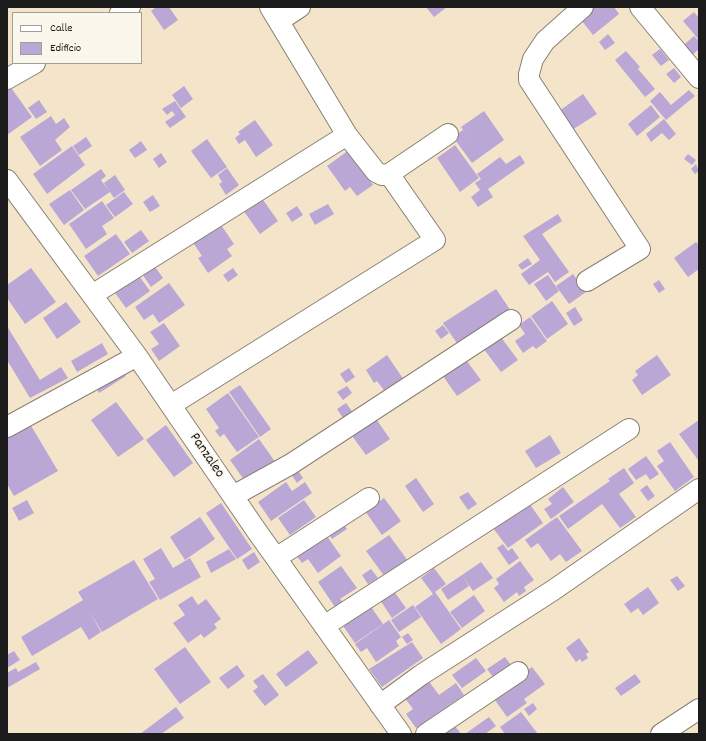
<!DOCTYPE html>
<style>
body{margin:0}
#map{position:relative;width:706px;height:741px;overflow:hidden;background:#f4e4ca;font-family:Dekko,sans-serif}
canvas{display:block}
.frame{position:absolute;inset:0;border:8px solid #1c1c1c;pointer-events:none}
.legend{position:absolute;left:12px;top:12px;width:130px;height:52px;box-sizing:border-box;background:#fbf7ec;border:1px solid #a29f99;margin:0;padding:5px 7px;list-style:none;font-size:12px;color:#1c1c1c}
.legend li{display:flex;align-items:center;gap:8px;height:20px}
.legend b{width:20px;border:1px solid #a29f99}
</style>
<div id="map">
<canvas width="706" height="741"></canvas>
<div class="frame"></div>
<ul class="legend">
<li><b style="height:5px;background:#fff"></b>Calle</li>
<li><b style="height:11px;background:#baa7d6"></b>Edificio</li>
</ul>
</div>
<script>
const ctx = document.querySelector('canvas').getContext('2d');
ctx.lineJoin = 'round';
function paint(path, color) { ctx.fillStyle = color; ctx.fill(path, 'evenodd'); }
const toPath = rows => new Path2D(rows.map(r => 'M' + r).join(''));
function strokePath(path, color, width, dash) { ctx.strokeStyle = color; ctx.lineWidth = width; ctx.lineCap = dash ? 'butt' : 'round'; ctx.setLineDash(dash || []); ctx.stroke(path); }
function write(font, color, halo, rows, align = 'center') {
  ctx.font = font + ' Dekko,sans-serif'; ctx.lineWidth = 3.5; ctx.setLineDash([]); ctx.textBaseline = 'middle'; ctx.strokeStyle = halo; ctx.fillStyle = color; for (const [text, x, y, turn = 0] of rows) {
    ctx.save(); ctx.translate(x, y); ctx.rotate((+turn || 0) * Math.PI / 180); ctx.textAlign = isNaN(turn) ? turn : align; if (halo) ctx.strokeText(text, 0, 0); ctx.fillText(text, 0, 0); ctx.restore();
  }
}
const building = toPath([
 [156,7,169,7,178,20,164,30,151,11],
 [426,7,447,7,434,17],
 [589,7,614,7,619,14,593,35,578,16],
 [694,12,699,18,699,40,683,21],
 [608,34,615,43,605,50,599,42],
 [694,36,699,41,699,49,688,59,679,49],
 [660,49,669,60,661,66,652,55],
 [626,51,640,67,632,74,638,69,655,89,645,97,615,60],
 [674,68,681,77,674,83,666,74],
 [7,82,32,117,7,135],
 [184,86,193,99,181,108,172,95],
 [689,90,695,96,666,120,650,101,660,92,671,105],
 [583,94,597,114,572,130,559,111],
 [39,100,47,112,36,119,28,108],
 [175,101,186,117,170,128,165,122,175,115,172,111,167,115,162,109],
 [651,105,660,117,637,136,628,124],
 [484,111,504,140,472,163,453,137,463,130,480,154,461,127],
 [51,116,56,124,64,118,70,127,55,140,62,150,40,166,20,137],
 [664,119,676,134,669,140,662,133,651,142,646,134],
 [255,120,273,145,256,157,245,140,239,144,235,138,240,134,238,132],
 [86,137,92,146,79,155,73,146],
 [207,139,227,167,211,178,191,151],
 [141,141,147,150,135,158,129,150],
 [455,145,479,178,460,192,437,158],
 [72,146,85,165,47,194,33,174],
 [349,150,373,185,357,196,350,187,345,191,327,166],
 [161,153,167,162,159,168,153,159],
 [688,154,696,160,692,165,684,159],
 [520,155,525,163,488,189,493,197,478,207,471,197,480,190,475,183,481,179,477,174,500,157,506,164],
 [696,164,699,171,695,174,691,169],
 [227,168,239,185,226,195,219,184,222,182,218,175],
 [101,169,106,176,101,180,110,192,85,209,71,190],
 [115,175,125,190,114,198,104,183],
 [70,190,84,210,64,225,49,204],
 [124,192,133,204,115,217,106,205],
 [153,195,160,206,150,212,143,202],
 [261,197,278,221,260,234,243,210],
 [102,201,114,218,102,226,107,234,86,249,69,224],
 [328,204,334,214,315,225,309,214],
 [297,206,303,215,292,222,286,213],
 [558,214,562,221,542,234,569,272,555,282,548,272,529,285,521,274,540,260,523,236],
 [219,222,234,244,227,249,232,256,208,273,198,258,202,256,192,241],
 [141,230,149,241,132,253,124,242],
 [116,234,130,254,98,276,84,256],
 [696,242,699,245,699,269,688,277,674,258],
 [528,258,532,264,522,270,518,265],
 [150,260,163,278,151,287,138,268],
 [31,268,56,302,25,324,7,298,7,285],
 [233,268,238,275,228,282,223,275],
 [134,269,150,291,126,308,110,286],
 [573,274,586,292,569,304,556,286],
 [548,275,559,291,546,301,534,284],
 [659,280,665,289,659,293,653,284],
 [169,283,185,305,159,323,153,314,144,320,135,307],
 [496,289,511,311,479,331,478,329,457,343,443,323],
 [552,301,568,324,547,339,531,316],
 [66,302,81,322,57,339,43,318],
 [575,307,583,320,574,326,566,313],
 [530,317,547,341,536,349,533,346,523,353,515,341,525,334,519,325],
 [164,323,180,346,159,361,151,349,159,344,150,332],
 [443,325,449,333,441,339,435,331],
 [7,326,40,380,61,367,68,378,30,398,7,360],
 [500,336,518,360,501,372,483,348],
 [102,343,108,354,77,372,71,361],
 [387,355,404,380,386,393,377,381,374,383,366,370],
 [657,355,671,375,642,395,632,380,638,375,635,371],
 [466,360,481,380,457,396,443,376],
 [121,368,126,376,99,393,94,384],
 [349,368,355,377,346,383,340,374],
 [240,385,271,429,260,437,229,392],
 [347,386,352,393,343,400,337,392],
 [228,393,259,437,237,452,224,434,220,437,215,431,219,428,206,409],
 [116,402,144,439,118,457,91,420],
 [346,403,354,414,345,421,337,409],
 [374,416,390,439,366,455,350,433],
 [699,420,699,459,698,460,679,434],
 [30,424,58,471,14,496,7,484,7,437],
 [166,425,193,463,174,477,146,440],
 [550,435,561,453,536,468,525,451],
 [259,439,276,463,247,484,230,460],
 [670,442,694,477,675,491,657,466,664,461,657,451],
 [646,456,659,474,650,480,646,474,636,480,628,469],
 [624,468,634,483,619,494,636,517,620,528,602,504,568,529,559,516,610,481,608,479],
 [297,469,303,478,297,483,291,474],
 [416,478,434,504,423,512,405,486],
 [286,482,292,491,305,482,312,493,271,521,258,502],
 [647,485,655,496,648,501,640,490],
 [563,487,574,502,551,519,544,509,552,504,548,499],
 [468,492,477,504,468,510,459,497],
 [384,498,401,521,382,535,365,511],
 [27,500,34,513,19,521,12,508],
 [304,500,316,517,290,535,278,518],
 [221,503,252,549,237,559,206,513],
 [529,503,543,523,508,548,493,528],
 [200,517,215,539,185,560,170,537],
 [557,517,582,551,566,562,560,554,551,561,538,543,531,548,525,540],
 [343,523,347,529,332,539,328,533],
 [326,535,341,556,318,573,308,559,302,563,296,555],
 [389,535,408,561,385,577,366,551],
 [503,544,508,551,512,548,519,558,509,565,497,548],
 [161,548,173,568,190,558,201,577,160,600,149,582,155,579,143,559],
 [229,549,236,559,211,573,206,562],
 [254,552,260,562,248,570,242,560],
 [134,560,158,599,102,632,89,611,101,632,89,640,81,627,32,656,21,637,83,600,78,592],
 [520,561,534,580,524,587,526,591,519,596,517,592,504,602,494,588,499,584,496,579],
 [481,562,493,578,473,591,462,575],
 [341,566,357,588,340,599,343,602,335,607,318,582],
 [434,568,446,584,435,592,461,629,441,644,415,607,433,594,421,578],
 [371,569,378,578,368,584,362,575],
 [462,575,469,586,448,600,441,589],
 [677,576,685,586,678,591,670,580],
 [648,587,659,603,643,615,638,608,631,613,624,604],
 [393,590,406,608,392,618,380,600],
 [474,595,485,611,462,628,450,612],
 [192,596,198,605,206,599,221,619,214,624,217,628,204,638,201,634,188,643,173,623,185,615,178,605],
 [369,604,383,624,355,643,341,623],
 [413,605,421,617,399,632,391,620],
 [389,620,401,637,396,641,399,646,376,662,367,648,361,652,355,644],
 [408,633,413,640,407,644,402,637],
 [579,638,589,652,586,654,588,658,582,662,580,659,576,662,566,648],
 [412,642,423,658,382,687,369,669],
 [185,647,211,682,180,704,154,669],
 [308,650,318,663,286,687,276,674],
 [14,651,20,660,7,668,7,655],
 [505,657,511,665,493,677,487,669],
 [476,658,486,671,462,688,452,675],
 [36,662,40,669,7,688,7,673,16,668,18,672],
 [237,665,245,676,228,689,219,678],
 [532,667,545,684,524,699,527,703,507,717,492,696],
 [263,674,279,695,265,706,253,691,258,687,253,681],
 [635,674,641,682,621,696,615,688],
 [425,676,439,695,456,683,464,695,416,728,406,714,413,709,401,693],
 [533,703,537,709,529,716,524,709],
 [176,707,184,718,161,734,140,734],
 [521,712,538,734,505,734,500,727],
 [489,717,496,726,485,734,465,734],
 [455,726,461,734,444,734]
]);
const minor = toPath([
 [270,7,347,135,376,172,382,175,389,174,448,134],
 [583,7,545,41,533,59,529,74,529,80,640,249,587,281],
 [640,7,699,78],
 [120,13,130,7],
 [279,21,300,7],
 [7,79,35,63],
 [7,180,137,356,256,530,401,734],
 [92,295,347,135],
 [171,405,435,240,389,174],
 [7,427,137,356],
 [233,496,291,464,511,320],
 [276,558,369,498],
 [324,626,629,429],
 [380,705,421,675,552,591,699,489],
 [426,734,518,672],
 [661,734,699,709]
]);
const streetNames = [
 ["Panzaleo",206,456,56]
];
paint(building, '#baa7d6');
strokePath(minor, '#888073', 22);
strokePath(minor, '#fff', 20);
write('15px', '#1c1c1c', '#fbf7ec', streetNames);
</script>
